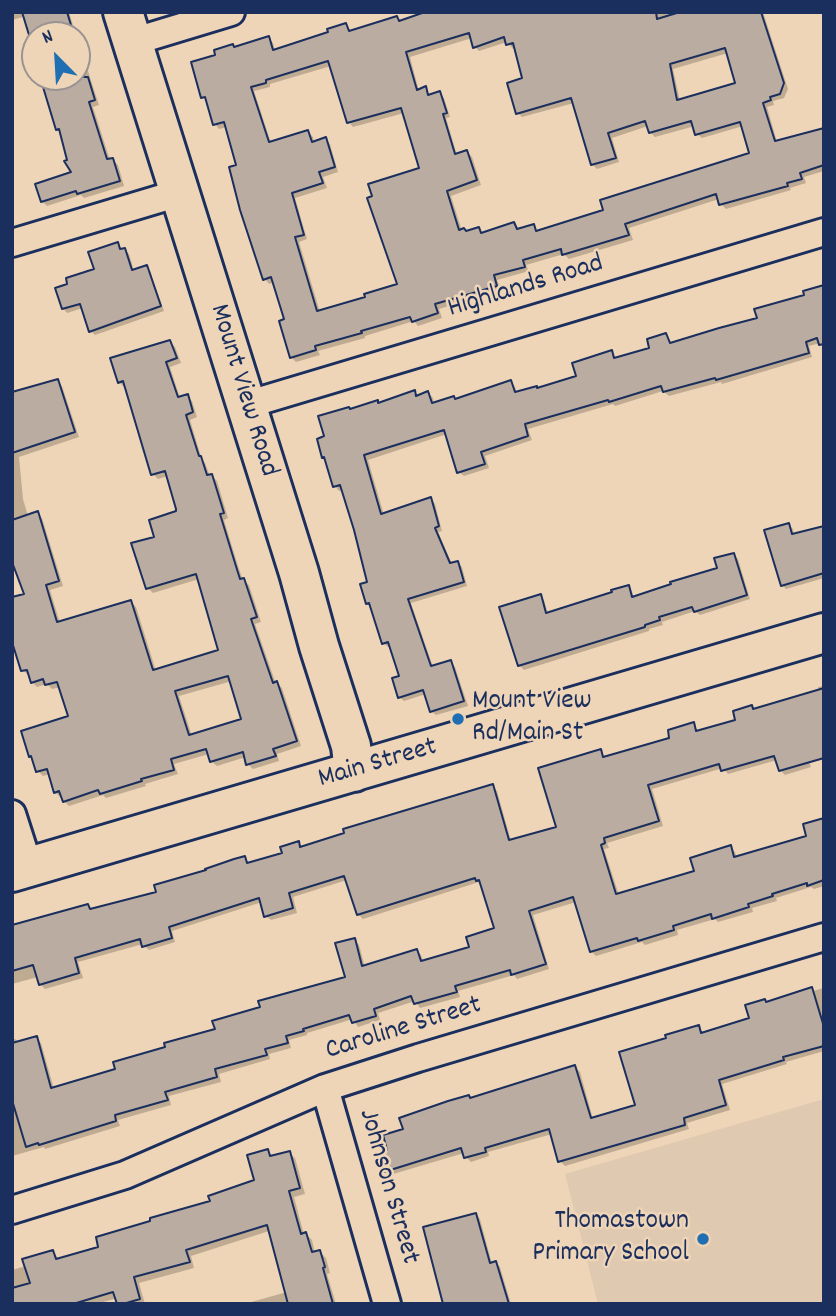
<!DOCTYPE html>
<style>
body{margin:0}
#map{position:relative;width:836px;height:1316px;overflow:hidden;background:#efd5b7;font-family:Dekko,sans-serif}
canvas{display:block}
.frame{position:absolute;inset:0;border:14px solid #1b2f5e;pointer-events:none}
.north{position:absolute;left:21px;top:21px;width:70px;height:70px;box-sizing:border-box;background:#efd5b7;border:2px solid #9a9393;border-radius:50%;rotate:336deg;font-size:19px;font-weight:700;line-height:28px;text-align:center;color:#1b2f5e}
.north::after{content:'';display:block;margin:auto;width:24px;height:32px;background:#1f6fb2;clip-path:polygon(50% 0,100% 100%,50% 72%,0 100%)}
</style>
<div id="map">
<canvas width="836" height="1316"></canvas>
<div class="frame"></div>
<div class="north">N</div>
</div>
<script>
const ctx = document.querySelector('canvas').getContext('2d');
ctx.lineJoin = 'round';
function paint(path, color) { ctx.fillStyle = color; ctx.fill(path, 'evenodd'); }
const toPath = rows => new Path2D(rows.map(r => 'M' + r).join(''));
function strokePath(path, color, width, dash) { ctx.strokeStyle = color; ctx.lineWidth = width; ctx.lineCap = dash ? 'butt' : 'round'; ctx.setLineDash(dash || []); ctx.stroke(path); }
function write(font, color, halo, rows, align = 'center') {
  ctx.font = font + ' Dekko,sans-serif'; ctx.lineWidth = 5; ctx.setLineDash([]); ctx.textBaseline = 'middle'; ctx.strokeStyle = halo; ctx.fillStyle = color; for (const [text, x, y, turn = 0] of rows) {
    ctx.save(); ctx.translate(x, y); ctx.rotate((+turn || 0) * Math.PI / 180); ctx.textAlign = isNaN(turn) ? turn : align; if (halo) ctx.strokeText(text, 0, 0); ctx.fillText(text, 0, 0); ctx.restore();
  }
}
const built = toPath([
 [824,1099,824,1304,598,1304,565,1174]
]);
const shadow = toPath([
 [12,12,69,12,76,35,35,35,35,55,23,17,12,20],
 [433,12,763,12,788,89,784,98,773,101,774,105,767,107,777,142,824,130,824,171,804,177,806,183,790,188,791,190,726,209,721,204,719,199,629,228,633,240,569,259,564,254,526,265,529,271,497,280,501,290,439,309,442,318,418,326,414,321,365,336,365,338,318,351,320,355,296,362,291,357,286,321,274,282,269,284,265,279,227,127,219,129,215,124,208,103,203,97,235,49,268,38,273,43,275,51,330,33,346,25,351,32,396,18,401,23],
 [472,38,475,47,479,51,507,42,513,49,516,48,524,80,518,113,522,117,574,103,592,164,597,169,619,162,612,138,648,126,650,132,655,137,695,126,697,134,702,138,743,126,752,154,605,211,538,232,533,226,518,229,514,224,484,234,479,229,466,233,462,231,451,196,481,185,472,157,467,152,457,155,446,118,450,117,444,98,440,93,431,96,425,88,419,91,410,57],
 [728,53,737,84,680,101,673,69],
 [331,66,349,122,353,127,404,113,421,169,400,285,367,298,320,312,299,242,307,239,295,198,327,188,323,177,338,172,330,144,325,139,314,143,313,137,308,132,271,143,254,91,270,87,270,84],
 [77,37,99,105,93,107,108,154,110,160,113,160,118,165,124,186,84,198,81,195,47,206,42,201,74,173,42,77,77,77],
 [118,244,122,250,125,250,129,254,134,271,146,267,150,271,164,311,95,335,91,331,83,308,67,313,63,308],
 [806,296,824,342,809,346,812,357,722,384,721,382,669,396,663,391,615,406,613,404,528,429,532,440,485,456,489,468,464,476,459,472,447,434,368,460,384,515,431,499,435,504,442,531,438,532,452,564,458,563,462,567,467,586,411,603,433,667,450,662,455,667,468,706,436,715,431,711,426,694,404,701,399,697,401,677,391,647,388,647,383,643,372,608,368,603,369,583,343,490,339,491,335,486,326,437,350,411,379,404,414,392,419,397,428,393,433,398,434,404,456,400,510,382,515,387,517,394,538,390,578,377,611,352,617,360,651,350,666,335,670,340,672,345,759,319],
 [170,342,175,347,181,363,170,367,180,398,187,396,192,401,197,417,190,420,202,460,205,463,210,476,212,476,217,481,228,518,224,520,239,569,243,580,249,585,261,622,255,624,276,684,277,683,282,688,301,746,277,754,279,761,253,769,248,764,246,757,217,766,211,761,209,754,174,764,178,774,145,784,146,786,106,798,103,795,69,806,64,801,62,796,60,797,55,792,50,774,43,776,38,771,34,759,30,756,70,718,61,687,52,689,47,684,37,687,32,682,30,675,28,675,23,670,26,595,12,560,12,405,57,381,62,386,79,437,19,457,23,499,28,516,37,513,42,518,63,586,50,590,60,623,131,602,136,607,156,671,221,651,199,579,153,593,148,588,156,538,177,513,168,476,158,479,153,474,126,386,124,387,119,382],
 [232,681,243,720,192,736,179,696],
 [789,525,793,529,794,535,824,527,824,578,786,589,782,585],
 [733,555,738,559,750,599,700,615,695,611,662,622,663,625,649,629,649,631,524,670,519,665,540,596,544,600,548,614,614,593,628,586,632,591,634,598,719,569],
 [824,686,824,737,807,755,811,767,785,775,780,770,777,760,728,774,723,768,652,789,663,826,607,843,609,848,604,849,619,895,696,873,730,847,735,852,737,858,808,837,824,820,824,886,814,889,811,887,776,898,777,901,752,908,753,912,718,922,715,919,677,930,678,935,645,945,642,942,596,956,591,951,576,902,533,915,549,969,517,979,514,975,458,991,460,997,420,1008,415,1001,378,1013,380,1020,358,1027,353,1019,307,1033,307,1035,289,1040,291,1048,269,1054,270,1059,219,1074,221,1082,169,1096,171,1105,118,1120,120,1126,45,1149,44,1147,12,1156,12,1040,15,1039,20,1043,36,1038,41,1043,54,1089,117,1070,167,1048,217,1030,262,1008,347,978,354,940,359,945,365,967,417,951,421,955,424,963,471,949,496,929,482,885,479,882,363,919,358,914,347,880,293,897,297,913,271,920,266,916,262,902,172,931,175,942,149,950,143,944,78,962,83,978,45,989,40,984,38,977,12,984,12,927,88,906,92,910,158,893,245,858,250,864,284,854,298,843,303,848,492,786,497,791,511,841,558,828,600,751,606,758,672,739,693,724,699,732,737,721,752,707,755,710,819,691,818,687],
 [824,988,824,1051,786,1062,787,1064,722,1084,730,1110,687,1123,689,1129,565,1166,560,1161,552,1134,488,1152,489,1156,471,1162,466,1157,464,1153,390,1175,385,1171,389,1151,405,1130,471,1100,575,1067,580,1072,593,1119,637,1106,668,1039,699,1027,704,1034,752,1019,767,1003,812,989,813,991],
 [268,1151,273,1157,289,1153,295,1158,305,1194,294,1197,304,1235,306,1234,312,1240,315,1253,320,1252,326,1258,330,1273,327,1274,336,1304,244,1304,287,1292,269,1231,191,1256,194,1268,139,1283,145,1304,118,1304,117,1298,97,1304,12,1304,12,1270,26,1266,53,1252,59,1259,101,1248,212,1203,256,1182],
 [476,1214,480,1219,492,1264,496,1263,500,1267,511,1304,446,1304]
]);
const building = toPath([
 [22,12,67,12,74,35,29,35,22,12],
 [425,12,656,12,657,19,680,12,761,12,784,83,780,94,770,97,771,100,763,103,775,141,824,128,824,165,800,173,802,179,787,183,788,186,719,205,716,194,625,224,629,235,562,255,561,249,523,260,525,267,494,275,497,286,435,304,438,313,412,322,410,317,361,331,362,333,315,346,316,350,290,358,279,321,284,319,271,277,263,280,240,210,229,167,236,165,224,122,213,125,205,97,201,98,191,62,215,55,214,50,233,44,234,47,269,36,273,50,328,32,327,29,346,23,349,31,397,16,399,21,425,12],
 [469,33,473,48,504,37,506,45,513,43,522,78,507,83,516,114,571,98,591,165,616,158,608,133,645,121,649,133,691,121,695,135,740,122,749,153,600,200,603,210,536,231,534,224,517,229,514,222,481,233,479,227,466,231,464,228,459,230,447,191,477,180,467,150,455,154,443,114,447,113,440,91,428,95,426,86,417,90,406,52,469,33],
 [725,48,735,83,677,100,670,64,725,48],
 [328,61,347,123,401,108,419,168,368,184,372,196,367,198,397,284,364,294,365,297,317,311,295,237,304,235,292,193,323,183,319,172,335,167,326,137,312,142,308,130,269,142,251,87,266,83,266,80,328,61],
 [40,77,88,77,95,100,89,102,107,159,113,158,120,181,77,194,76,191,41,202,35,184,71,172,64,161,67,160,59,129,56,130,40,77],
 [118,242,120,249,125,248,132,270,147,265,161,306,89,332,80,304,62,309,55,288,67,284,66,278,94,269,88,252,118,242],
 [824,285,824,344,819,345,817,338,806,342,809,353,716,380,715,378,663,392,661,386,609,402,608,400,525,424,528,436,481,452,485,464,457,473,444,430,364,455,381,514,431,497,439,526,435,528,450,563,458,561,464,582,408,599,431,666,451,660,464,701,430,712,423,690,398,698,392,678,399,676,388,642,382,644,369,603,366,604,360,584,367,582,354,530,340,485,333,487,324,457,322,458,317,439,324,436,318,416,349,407,350,409,378,400,378,403,415,390,416,396,428,391,432,403,454,396,455,399,511,380,515,392,537,386,537,388,576,376,572,363,612,350,614,358,649,348,647,339,666,333,670,343,719,328,757,318,754,309,804,295,803,291,824,285],
 [170,340,177,358,166,362,178,397,188,394,193,412,186,415,199,456,201,456,207,475,212,474,224,513,220,514,235,563,240,579,244,578,257,617,251,619,273,683,277,681,297,741,273,749,276,756,246,765,243,752,210,762,206,749,171,759,174,770,141,779,142,781,100,794,98,790,63,802,59,791,54,793,47,769,36,772,31,756,29,757,21,731,68,716,57,682,45,685,43,679,31,683,27,670,21,671,12,642,12,597,24,594,12,562,12,520,38,511,59,581,46,585,57,622,131,600,153,670,218,650,196,574,146,589,131,543,154,537,149,520,176,511,176,509,165,471,151,475,123,381,118,383,110,358,170,340],
 [228,676,241,719,189,735,175,691,228,676],
 [58,379,75,432,12,453,12,392,58,379],
 [789,523,792,534,824,526,824,573,781,586,764,530,789,523],
 [734,553,747,595,694,612,692,607,659,617,660,620,645,625,645,627,518,666,499,607,541,594,546,613,612,592,611,590,629,585,632,597,671,584,670,582,717,568,714,558,734,553],
 [824,688,824,758,779,771,774,756,721,771,719,764,648,785,659,821,604,838,605,843,601,845,616,894,694,871,690,858,731,845,734,857,806,836,803,824,824,818,824,880,807,886,807,883,772,894,773,896,748,904,749,907,712,919,711,914,673,926,674,930,638,941,637,938,590,952,573,897,529,911,546,964,511,975,510,970,455,986,457,992,414,1004,411,996,374,1009,376,1016,352,1023,349,1015,303,1029,304,1031,286,1036,288,1043,265,1049,267,1055,215,1069,217,1077,165,1092,168,1100,115,1115,116,1121,39,1145,38,1143,26,1147,12,1100,12,1043,37,1036,51,1088,115,1069,113,1062,165,1047,164,1043,215,1029,212,1021,260,1007,258,1001,345,977,335,943,355,938,362,966,417,949,421,961,469,947,466,937,494,928,479,880,476,881,475,878,357,915,344,876,289,893,293,908,264,917,259,898,169,927,172,938,142,947,140,939,75,958,79,973,39,985,33,965,12,971,12,925,88,904,90,909,156,892,154,885,206,870,205,869,234,859,245,856,247,863,282,853,280,847,299,841,300,847,344,833,343,829,493,784,509,840,556,827,538,768,601,749,603,757,624,751,669,738,668,730,694,722,696,731,735,720,733,711,752,705,753,709,824,688],
 [812,987,824,1027,824,1046,783,1057,784,1060,719,1080,726,1105,684,1118,685,1125,558,1162,549,1129,485,1148,486,1152,464,1158,461,1148,384,1172,378,1153,387,1150,383,1135,403,1129,399,1118,448,1101,469,1095,470,1098,575,1065,591,1118,635,1105,619,1052,666,1038,665,1035,699,1025,701,1033,749,1018,745,1005,765,999,766,1002,812,987],
 [268,1149,270,1156,290,1151,300,1188,289,1191,301,1234,306,1232,312,1252,320,1250,325,1267,323,1268,333,1304,288,1304,267,1225,186,1250,190,1262,134,1277,140,1299,123,1304,117,1304,113,1292,73,1304,12,1304,12,1288,30,1283,22,1259,53,1250,56,1259,98,1247,96,1237,150,1221,150,1218,210,1201,208,1196,254,1180,247,1155,268,1149],
 [476,1213,490,1263,496,1261,509,1304,443,1304,423,1227,476,1213]
]);
const street = toPath([
 [132,42,231,12],
 [12,243,179,193],
 [246,405,824,232],
 [12,814,29,867],
 [325,1088,387,1304],
 [12,1210,125,1175,325,1088,418,1058,824,937]
]);
const secondary = toPath([
 [123,12,299,573,319,646,351,746,354,772],
 [12,872,824,633]
]);
const markers = [
 [458,719,7,"#1f6fb2"],
 [703,1239,7,"#1f6fb2"]
];
const streetNames = [
 ["Highlands Road",526,288,-17],
 ["Mount View Road",242,391,73],
 ["Main Street",378,765,-16],
 ["Caroline Street",404,1030,-17],
 ["Johnson Street",387,1187,74]
];
const poiNames = [
 ["Mount View",472,703],
 ["Rd/Main St",472,735],
 ["Thomastown",689,1223,"right"],
 ["Primary School",689,1255,"right"]
];
paint(built, '#dfc9b0');
paint(shadow, '#0003');
paint(building, '#bbaca1');
strokePath(building, '#1b2f5e', 2);
strokePath(street, '#1b2f5e', 32);
strokePath(secondary, '#1b2f5e', 44);
strokePath(street, '#efd5b7', 26);
strokePath(secondary, '#efd5b7', 38);
for (const [x, y, r, color] of markers) { const dot = new Path2D(); dot.arc(x, y, r, 0, 2 * Math.PI); ctx.fillStyle = color; ctx.fill(dot); strokePath(dot, '#efd5b7', 2.5); }
write('28px', '#1b2f5e', '#efd5b7', streetNames);
write('28px', '#1b2f5e', '#efd5b7', poiNames, 'left');
</script>
